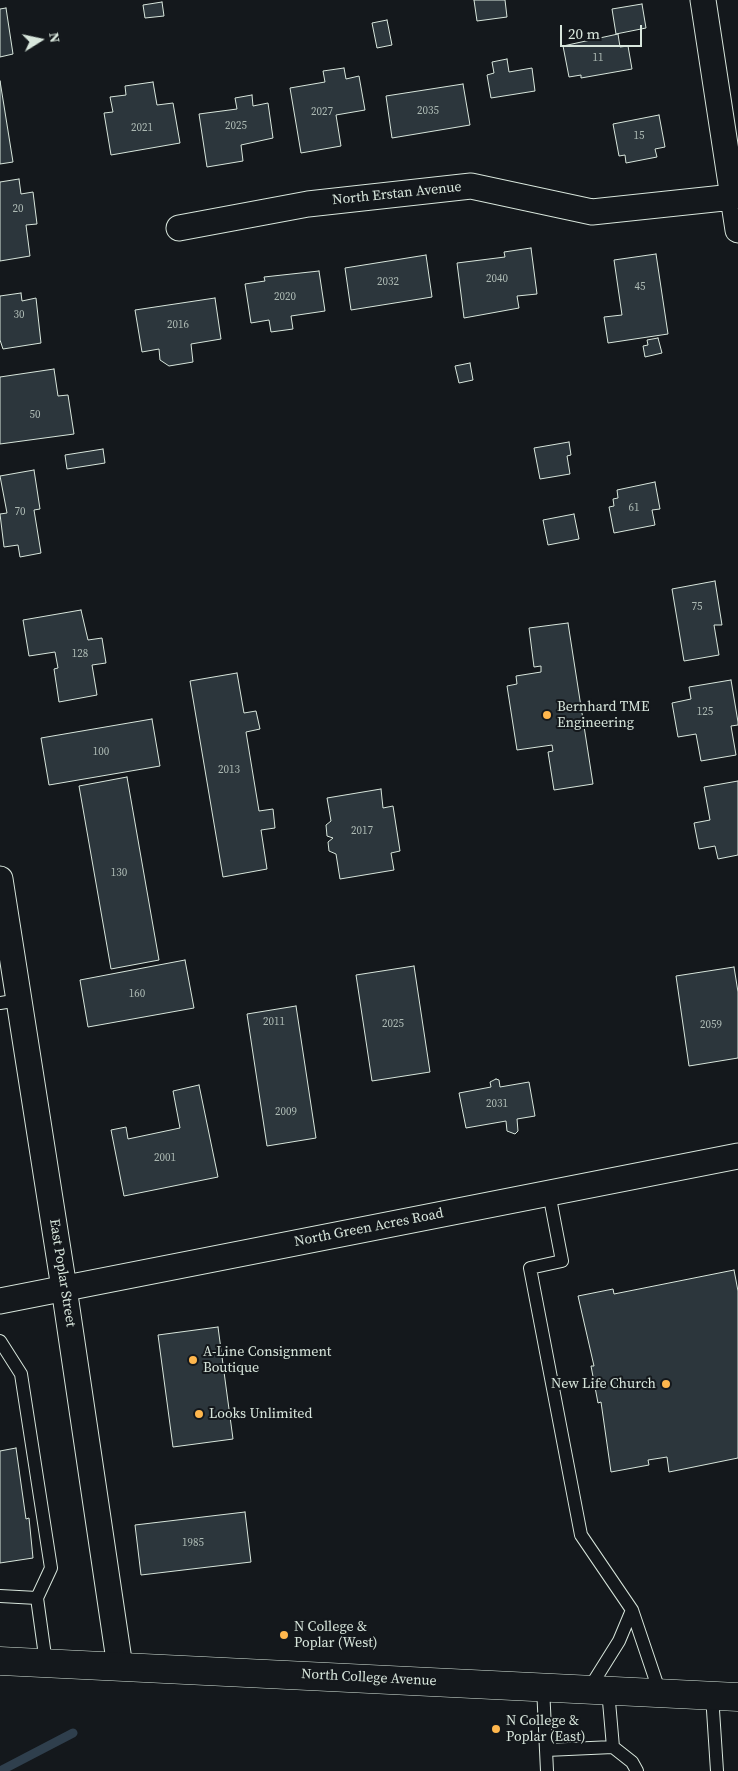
<!DOCTYPE html>
<style>
body{margin:0}
#map{position:relative;width:738px;height:1771px;overflow:hidden;background:#14181c;font-family:"Source Serif 4",serif}
canvas{display:block}
.north{position:absolute;left:15px;top:15px;width:50px;height:50px;-webkit-text-stroke:4px #14181c;paint-order:stroke;rotate:80deg;font-size:14px;font-weight:700;line-height:20px;text-align:center;color:#d8e6dc}
.north::after{content:'';display:block;margin:auto;width:18px;height:22px;background:#d8e6dc;clip-path:polygon(50% 0,100% 100%,50% 72%,0 100%)}
.scale{position:absolute;left:560px;top:25px;width:82px;height:22px;box-sizing:border-box;border:2px solid #d8e6dc;border-top:0;padding-left:6px;font-size:15px;line-height:18px;white-space:nowrap;color:#d8e6dc;-webkit-text-stroke:4px #14181c;paint-order:stroke}
</style>
<div id="map">
<canvas width="738" height="1771"></canvas>
<div class="north">N</div>
<div class="scale">20 m</div>
</div>
<script>
const ctx = document.querySelector('canvas').getContext('2d');
ctx.lineJoin = 'round';
const toPath = rows => new Path2D(rows.map(r => 'M' + r).join(''));
function strokePath(path, color, width, dash) { ctx.strokeStyle = color; ctx.lineWidth = width; ctx.lineCap = dash ? 'butt' : 'round'; ctx.setLineDash(dash || []); ctx.stroke(path); }
function paint(path, color) { ctx.fillStyle = color; ctx.fill(path, 'evenodd'); }
function write(font, color, halo, rows, align = 'center') {
  ctx.font = font + ' "Source Serif 4",serif'; ctx.lineWidth = 4; ctx.setLineDash([]); ctx.textBaseline = 'middle'; ctx.strokeStyle = halo; ctx.fillStyle = color; for (const [text, x, y, turn = 0] of rows) {
    ctx.save(); ctx.translate(x, y); ctx.rotate((+turn || 0) * Math.PI / 180); ctx.textAlign = isNaN(turn) ? turn : align; if (halo) ctx.strokeText(text, 0, 0); ctx.fillText(text, 0, 0); ctx.restore();
  }
}
const stream = toPath([
 [0,1771,73,1733]
]);
const building = toPath([
 [474,0,505,0,507,17,477,21,474,0],
 [162,2,164,16,145,18,143,5,162,2],
 [642,4,646,28,616,34,612,9,642,4],
 [6,8,13,54,0,57,0,9,6,8],
 [387,20,392,45,377,48,372,23,387,20],
 [618,34,620,47,628,46,632,69,581,78,581,75,569,77,563,46,618,34],
 [507,59,509,72,532,68,535,91,491,98,487,75,494,73,492,62,507,59],
 [344,68,346,79,359,76,365,110,336,115,341,146,301,153,290,88,325,82,323,71,344,68],
 [0,81,13,162,0,164,0,81],
 [153,82,157,105,173,103,180,143,111,155,104,113,113,112,110,97,126,95,125,86,153,82],
 [463,84,470,125,392,138,386,96,463,84],
 [252,95,253,106,268,103,273,138,241,145,243,161,207,167,199,114,237,109,235,98,252,95],
 [659,115,665,147,655,149,657,157,626,163,625,155,619,156,613,124,659,115],
 [19,179,21,194,33,192,37,224,26,225,30,256,0,261,0,182,19,179],
 [531,248,537,294,517,296,519,308,464,318,457,263,505,257,504,252,531,248],
 [656,254,668,334,608,343,604,317,622,315,614,260,656,254],
 [426,255,432,297,351,310,345,268,426,255],
 [319,271,325,311,291,316,293,329,271,332,269,320,251,323,245,284,265,281,264,277,319,271],
 [21,293,22,301,36,298,41,343,3,349,0,340,0,296,21,293],
 [215,298,221,339,191,344,193,362,169,366,160,360,159,349,142,352,135,310,215,298],
 [658,338,662,353,645,357,643,346,648,345,647,340,658,338],
 [470,363,473,380,459,383,455,366,470,363],
 [54,369,58,396,68,395,74,434,0,444,0,377,54,369],
 [569,442,571,455,567,456,570,474,540,479,534,448,569,442],
 [103,449,105,463,67,469,65,455,103,449],
 [34,470,40,509,34,510,41,553,20,557,18,545,4,547,0,514,7,513,0,476,34,470],
 [655,482,660,509,652,510,655,525,614,533,609,507,614,506,613,499,618,498,617,490,655,482],
 [574,514,579,539,548,545,543,520,574,514],
 [715,581,722,625,714,625,719,655,684,661,672,589,715,581],
 [81,610,88,640,102,638,106,663,92,665,97,695,59,702,54,669,58,668,55,652,29,656,23,620,81,610],
 [568,623,593,784,554,790,548,752,553,751,552,745,517,750,507,686,517,684,516,676,541,672,541,666,534,667,529,628,568,623],
 [237,673,244,713,256,711,260,729,246,732,259,811,273,809,275,828,261,830,267,869,223,877,190,681,237,673],
 [731,680,738,722,738,725,731,726,736,755,701,761,696,734,678,737,672,703,691,699,689,687,731,680],
 [152,719,160,766,49,785,41,738,152,719],
 [127,777,159,960,111,969,79,786,127,777],
 [738,781,738,855,718,859,715,846,699,849,694,823,710,820,704,787,738,781],
 [381,789,383,808,393,806,400,851,391,853,394,870,340,879,336,854,329,851,328,842,333,838,327,836,326,825,331,821,327,798,381,789],
 [185,960,194,1008,88,1027,80,980,185,960],
 [414,966,430,1072,372,1081,356,975,414,966],
 [734,967,738,992,738,1058,689,1066,676,976,734,967],
 [296,1006,316,1138,267,1146,247,1014,296,1006],
 [496,1079,499,1080,500,1087,529,1082,535,1116,517,1119,518,1131,515,1134,507,1131,506,1121,466,1128,459,1093,491,1087,490,1082,496,1079],
 [199,1085,218,1177,124,1196,111,1130,126,1127,128,1139,180,1128,173,1091,199,1085],
 [734,1270,738,1291,738,1458,669,1472,667,1457,648,1460,649,1465,611,1472,601,1402,598,1403,591,1366,594,1366,578,1296,613,1289,614,1294,734,1270],
 [218,1327,233,1439,173,1447,158,1335,218,1327],
 [16,1448,26,1519,29,1518,33,1558,0,1563,0,1451,16,1448],
 [245,1512,251,1562,141,1575,135,1525,245,1512]
]);
const service = toPath([
 [0,1003,19,1000],
 [549,1193,562,1261,530,1268,581,1535,632,1610,660,1693],
 [0,1341,21,1374,51,1568,37,1598,0,1596],
 [37,1598,46,1663],
 [543,1687,547,1771],
 [589,1689,619,1641,632,1610],
 [608,1690,613,1747],
 [712,1695,717,1771],
 [546,1750,613,1747,632,1762,637,1771]
]);
const minor = toPath([
 [703,0,738,230],
 [179,228,308,204,471,186,592,212,733,197],
 [0,879,64,1288,120,1667],
 [0,1301,738,1156]
]);
const primary = toPath([
 [0,1661,738,1697]
]);
const markers = [
 [547,715,5,"#ffb74d"],
 [193,1360,5,"#ffb74d"],
 [666,1384,5,"#ffb74d"],
 [199,1414,5,"#ffb74d"],
 [284,1635,5,"#ffb74d"],
 [496,1729,5,"#ffb74d"]
];
const numberNames = [
 ["11",598,58],
 ["2035",428,111],
 ["2027",322,112],
 ["2025",236,126],
 ["2021",142,128],
 ["15",639,136],
 ["20",18,209],
 ["2040",497,279],
 ["2032",388,282],
 ["45",640,287],
 ["2020",285,297],
 ["30",19,315],
 ["2016",178,325],
 ["50",35,415],
 ["61",634,508],
 ["70",20,512],
 ["75",697,607],
 ["128",80,654],
 ["125",705,712],
 ["100",101,752],
 ["2013",229,770],
 ["2017",362,831],
 ["130",119,873],
 ["160",137,994],
 ["2011",274,1022],
 ["2025",393,1024],
 ["2059",711,1025],
 ["2031",497,1104],
 ["2009",286,1112],
 ["2001",165,1158],
 ["1985",193,1543]
];
const streetNames = [
 ["North Erstan Avenue",397,194,-6],
 ["North Green Acres Road",369,1228,-11],
 ["East Poplar Street",62,1273,81],
 ["North College Avenue",369,1678,3]
];
const poiNames = [
 ["Bernhard TME",557,707],
 ["Engineering",557,723],
 ["A-Line Consignment",203,1352],
 ["Boutique",203,1368],
 ["New Life Church",656,1384,"right"],
 ["Looks Unlimited",209,1414],
 ["N College &",294,1627],
 ["Poplar (West)",294,1643],
 ["N College &",506,1721],
 ["Poplar (East)",506,1737]
];
strokePath(stream, '#2f3f4d', 9);
paint(building, '#2c363c');
strokePath(building, '#d8e6dc', 1);
strokePath(service, '#d8e6dc', 14);
strokePath(minor, '#d8e6dc', 27);
strokePath(primary, '#d8e6dc', 29);
strokePath(service, '#14181c', 12);
strokePath(minor, '#14181c', 25);
strokePath(primary, '#14181c', 28);
for (const [x, y, r, color] of markers) { const dot = new Path2D(); dot.arc(x, y, r, 0, 2 * Math.PI); ctx.fillStyle = color; ctx.fill(dot); strokePath(dot, '#14181c', 2); }
write('11px', '#adbab4', null, numberNames);
write('14px', '#d8e6dc', '#14181c', streetNames);
write('14px', '#d8e6dc', '#14181c', poiNames, 'left');
</script>
